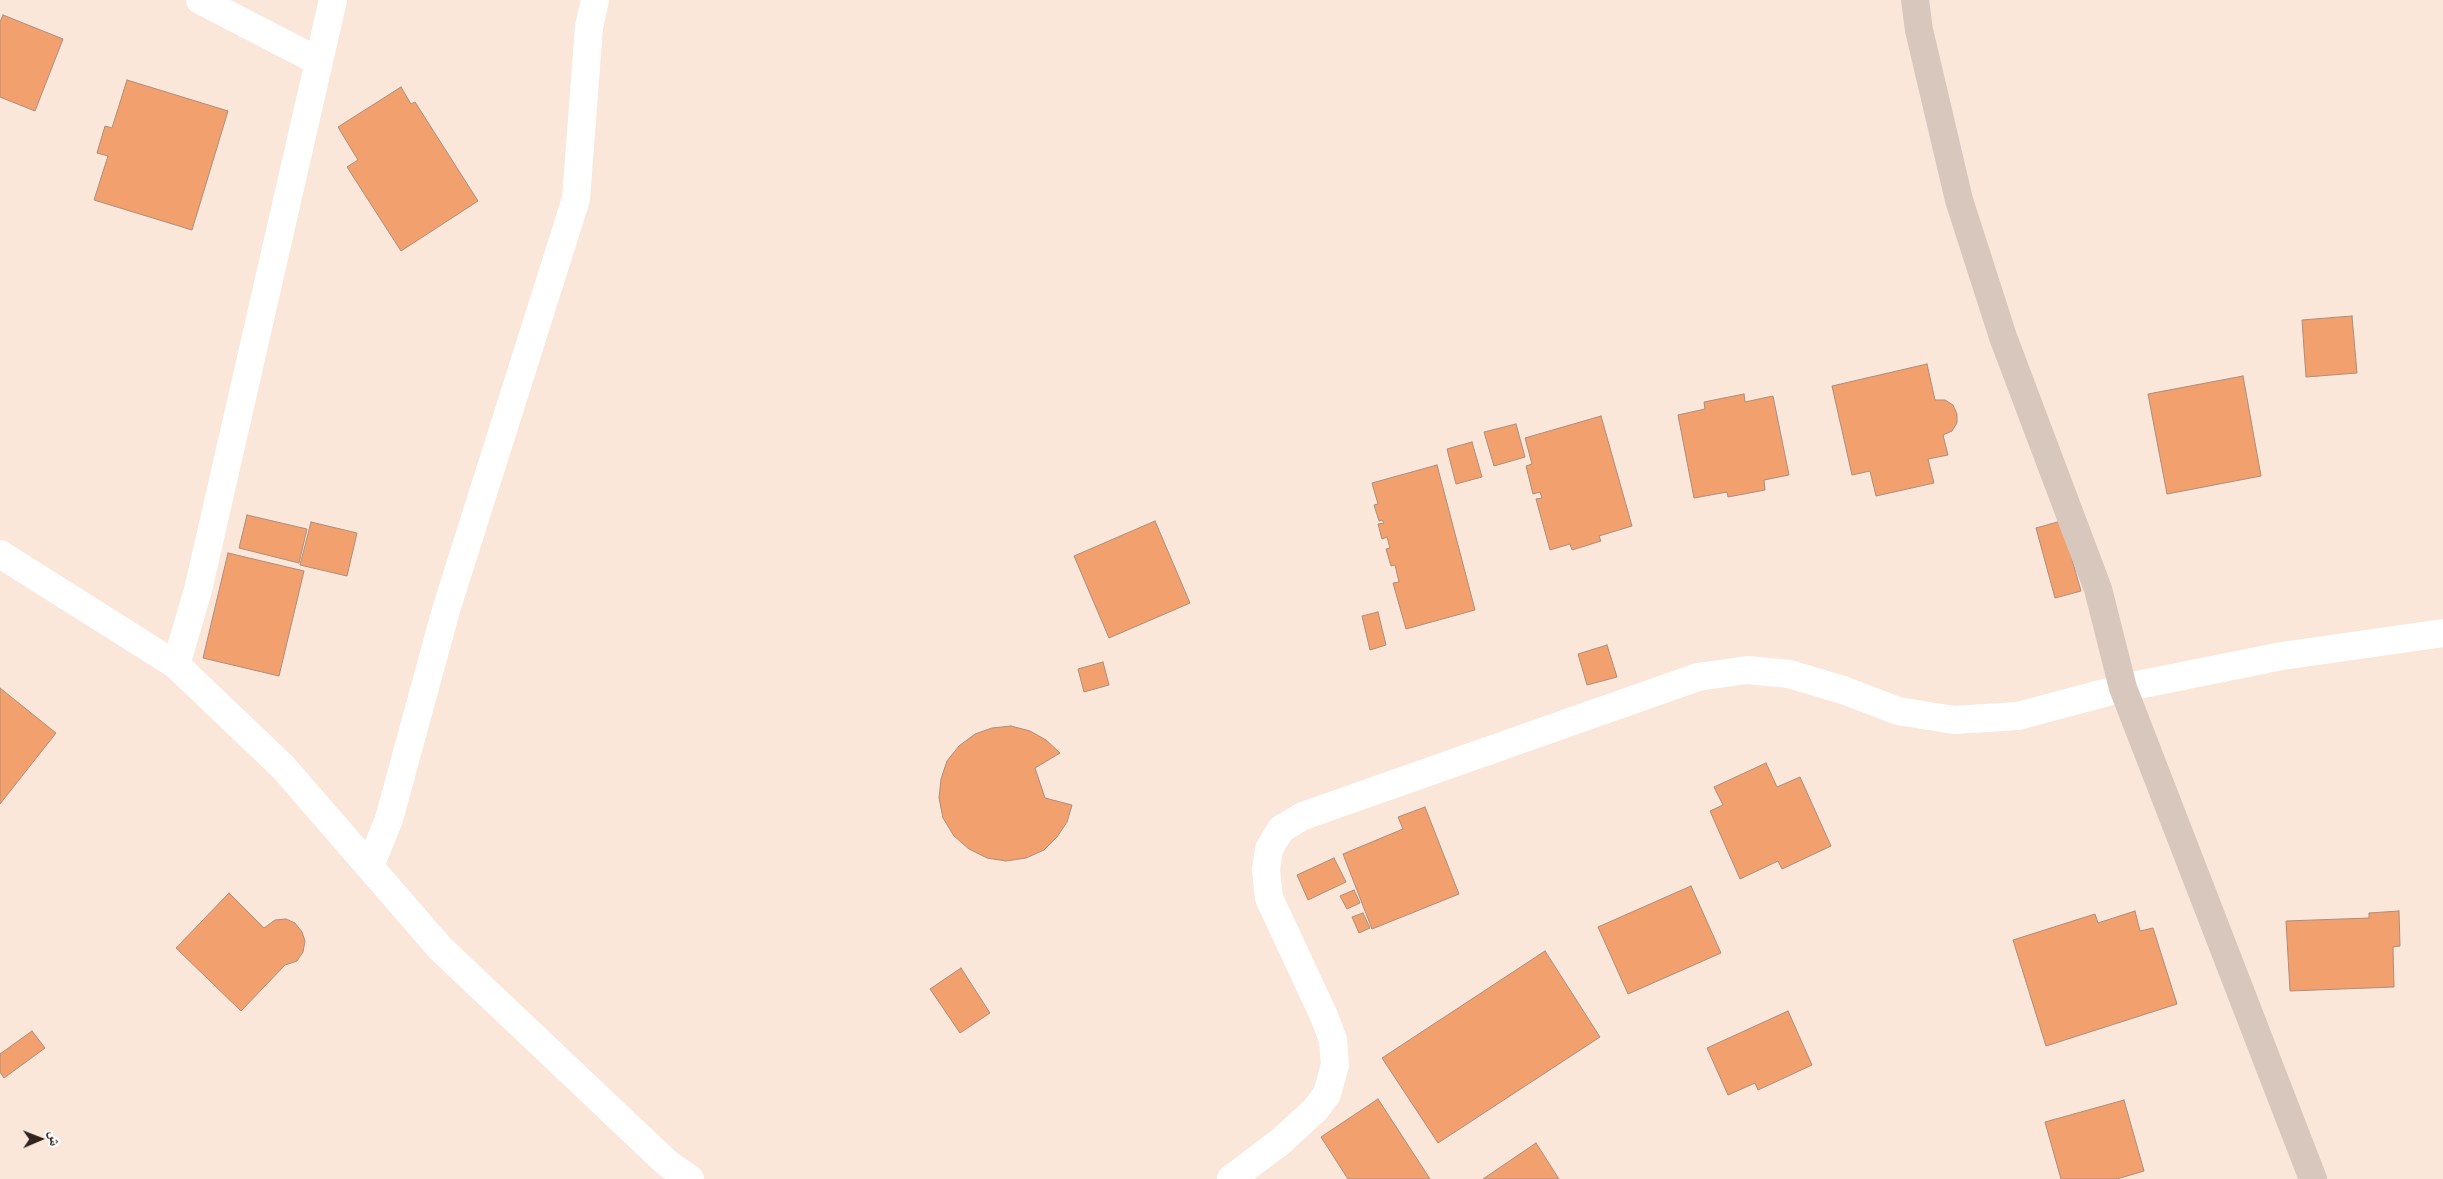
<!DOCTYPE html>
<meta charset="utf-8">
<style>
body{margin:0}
#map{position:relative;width:2443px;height:1179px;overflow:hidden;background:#fbe6da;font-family:"PT Sans","Noto Naskh Arabic",sans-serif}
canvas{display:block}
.north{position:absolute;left:15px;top:1114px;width:50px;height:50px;-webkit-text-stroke:4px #fff;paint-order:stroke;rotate:89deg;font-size:14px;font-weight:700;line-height:20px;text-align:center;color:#31241d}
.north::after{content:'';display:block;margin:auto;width:18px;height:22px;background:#31241d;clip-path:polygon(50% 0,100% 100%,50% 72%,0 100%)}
</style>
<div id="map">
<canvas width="2443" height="1179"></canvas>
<div class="north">ش</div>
</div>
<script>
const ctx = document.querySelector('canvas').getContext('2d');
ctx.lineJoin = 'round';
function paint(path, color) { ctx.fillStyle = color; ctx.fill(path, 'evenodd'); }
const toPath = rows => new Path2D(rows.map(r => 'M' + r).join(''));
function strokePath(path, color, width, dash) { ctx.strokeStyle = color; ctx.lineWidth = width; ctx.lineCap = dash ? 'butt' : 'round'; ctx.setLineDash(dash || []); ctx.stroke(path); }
const building = toPath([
 [3,15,63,39,35,111,0,97,0,22,3,15],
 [127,80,228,111,192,230,94,200,108,156,97,153,105,126,112,128,127,80],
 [401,87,411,104,415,102,478,201,401,251,347,167,358,160,338,127,401,87],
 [2352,316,2357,373,2306,377,2302,320,2352,316],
 [1927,364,1935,400,1945,400,1953,405,1957,414,1957,423,1952,431,1943,435,1948,455,1928,459,1934,483,1876,496,1870,471,1852,475,1832,386,1927,364],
 [2243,376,2261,476,2167,494,2148,394,2243,376],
 [1744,394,1745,402,1773,396,1789,475,1764,480,1765,490,1728,497,1727,492,1694,498,1678,415,1705,409,1704,402,1744,394],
 [1601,416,1632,526,1599,536,1601,541,1572,550,1570,544,1550,550,1536,499,1542,498,1540,492,1533,494,1526,466,1532,464,1525,438,1601,416],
 [1516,424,1525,457,1494,466,1484,432,1516,424],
 [1472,442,1482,477,1456,484,1447,449,1472,442],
 [1437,465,1475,610,1406,629,1393,583,1399,582,1395,565,1391,566,1386,549,1390,548,1387,537,1382,539,1378,524,1384,523,1382,520,1379,521,1374,505,1378,504,1372,483,1437,465],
 [247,515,307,529,299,563,239,548,247,515],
 [1155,521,1190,603,1109,638,1074,556,1155,521],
 [2061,521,2081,591,2055,598,2036,528,2061,521],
 [311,522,357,533,347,576,300,565,311,522],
 [228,553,304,571,279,676,203,658,228,553],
 [1378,612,1386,645,1370,650,1362,616,1378,612],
 [1607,645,1617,677,1587,685,1578,654,1607,645],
 [1103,662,1109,685,1084,692,1078,669,1103,662],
 [0,688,56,733,0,804,0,688],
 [1011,726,1030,731,1046,740,1060,753,1035,768,1045,798,1072,805,1067,822,1057,837,1044,850,1026,858,1006,861,987,858,969,849,954,836,943,818,939,798,941,779,947,761,959,746,975,734,992,728,1011,726],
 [1766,763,1777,787,1800,777,1831,846,1782,869,1778,861,1740,879,1710,811,1723,805,1714,787,1766,763],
 [1425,807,1459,894,1372,929,1343,854,1403,829,1398,817,1425,807],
 [1334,858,1346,882,1308,900,1297,875,1334,858],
 [1691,886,1721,953,1628,994,1598,927,1691,886],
 [1354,890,1360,903,1347,909,1340,896,1354,890],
 [229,893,264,928,275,920,286,919,295,923,302,932,305,941,303,952,297,961,285,965,241,1011,176,948,229,893],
 [2135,911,2140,931,2153,928,2177,1004,2046,1046,2013,940,2095,914,2098,923,2135,911],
 [2399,911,2400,946,2393,947,2394,987,2290,991,2286,921,2369,918,2369,913,2399,911],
 [1363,913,1370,928,1359,933,1352,917,1363,913],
 [1545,951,1600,1037,1438,1143,1382,1058,1545,951],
 [961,968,990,1013,960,1033,930,989,961,968],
 [1788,1011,1812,1065,1758,1090,1755,1083,1728,1095,1707,1048,1788,1011],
 [32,1031,45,1048,4,1078,0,1072,0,1054,32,1031],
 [1378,1099,1430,1179,1348,1179,1321,1137,1378,1099],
 [2124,1100,2144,1171,2117,1179,2061,1179,2045,1122,2124,1100],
 [1536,1143,1559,1179,1483,1179,1536,1143]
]);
const street = toPath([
 [200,0,318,61],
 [0,554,176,665,283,767,440,948,667,1163,690,1179],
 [176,665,198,590,333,0],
 [370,866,389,819,446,610,576,199,589,27,595,0],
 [1231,1179,1280,1142,1315,1110,1327,1094,1335,1065,1333,1040,1324,1016,1269,898,1266,870,1269,849,1281,829,1303,816,1698,677,1747,670,1789,674,1843,690,1898,711,1954,720,2018,716,2123,688,2282,656,2443,633]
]);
const secondary = toPath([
 [1915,0,1919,30,1959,200,2003,337,2098,589,2123,688,2313,1179]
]);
paint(building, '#f2a06d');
strokePath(building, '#ad8d7b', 1);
strokePath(street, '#fff', 28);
strokePath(secondary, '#d8c7bd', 28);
</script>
